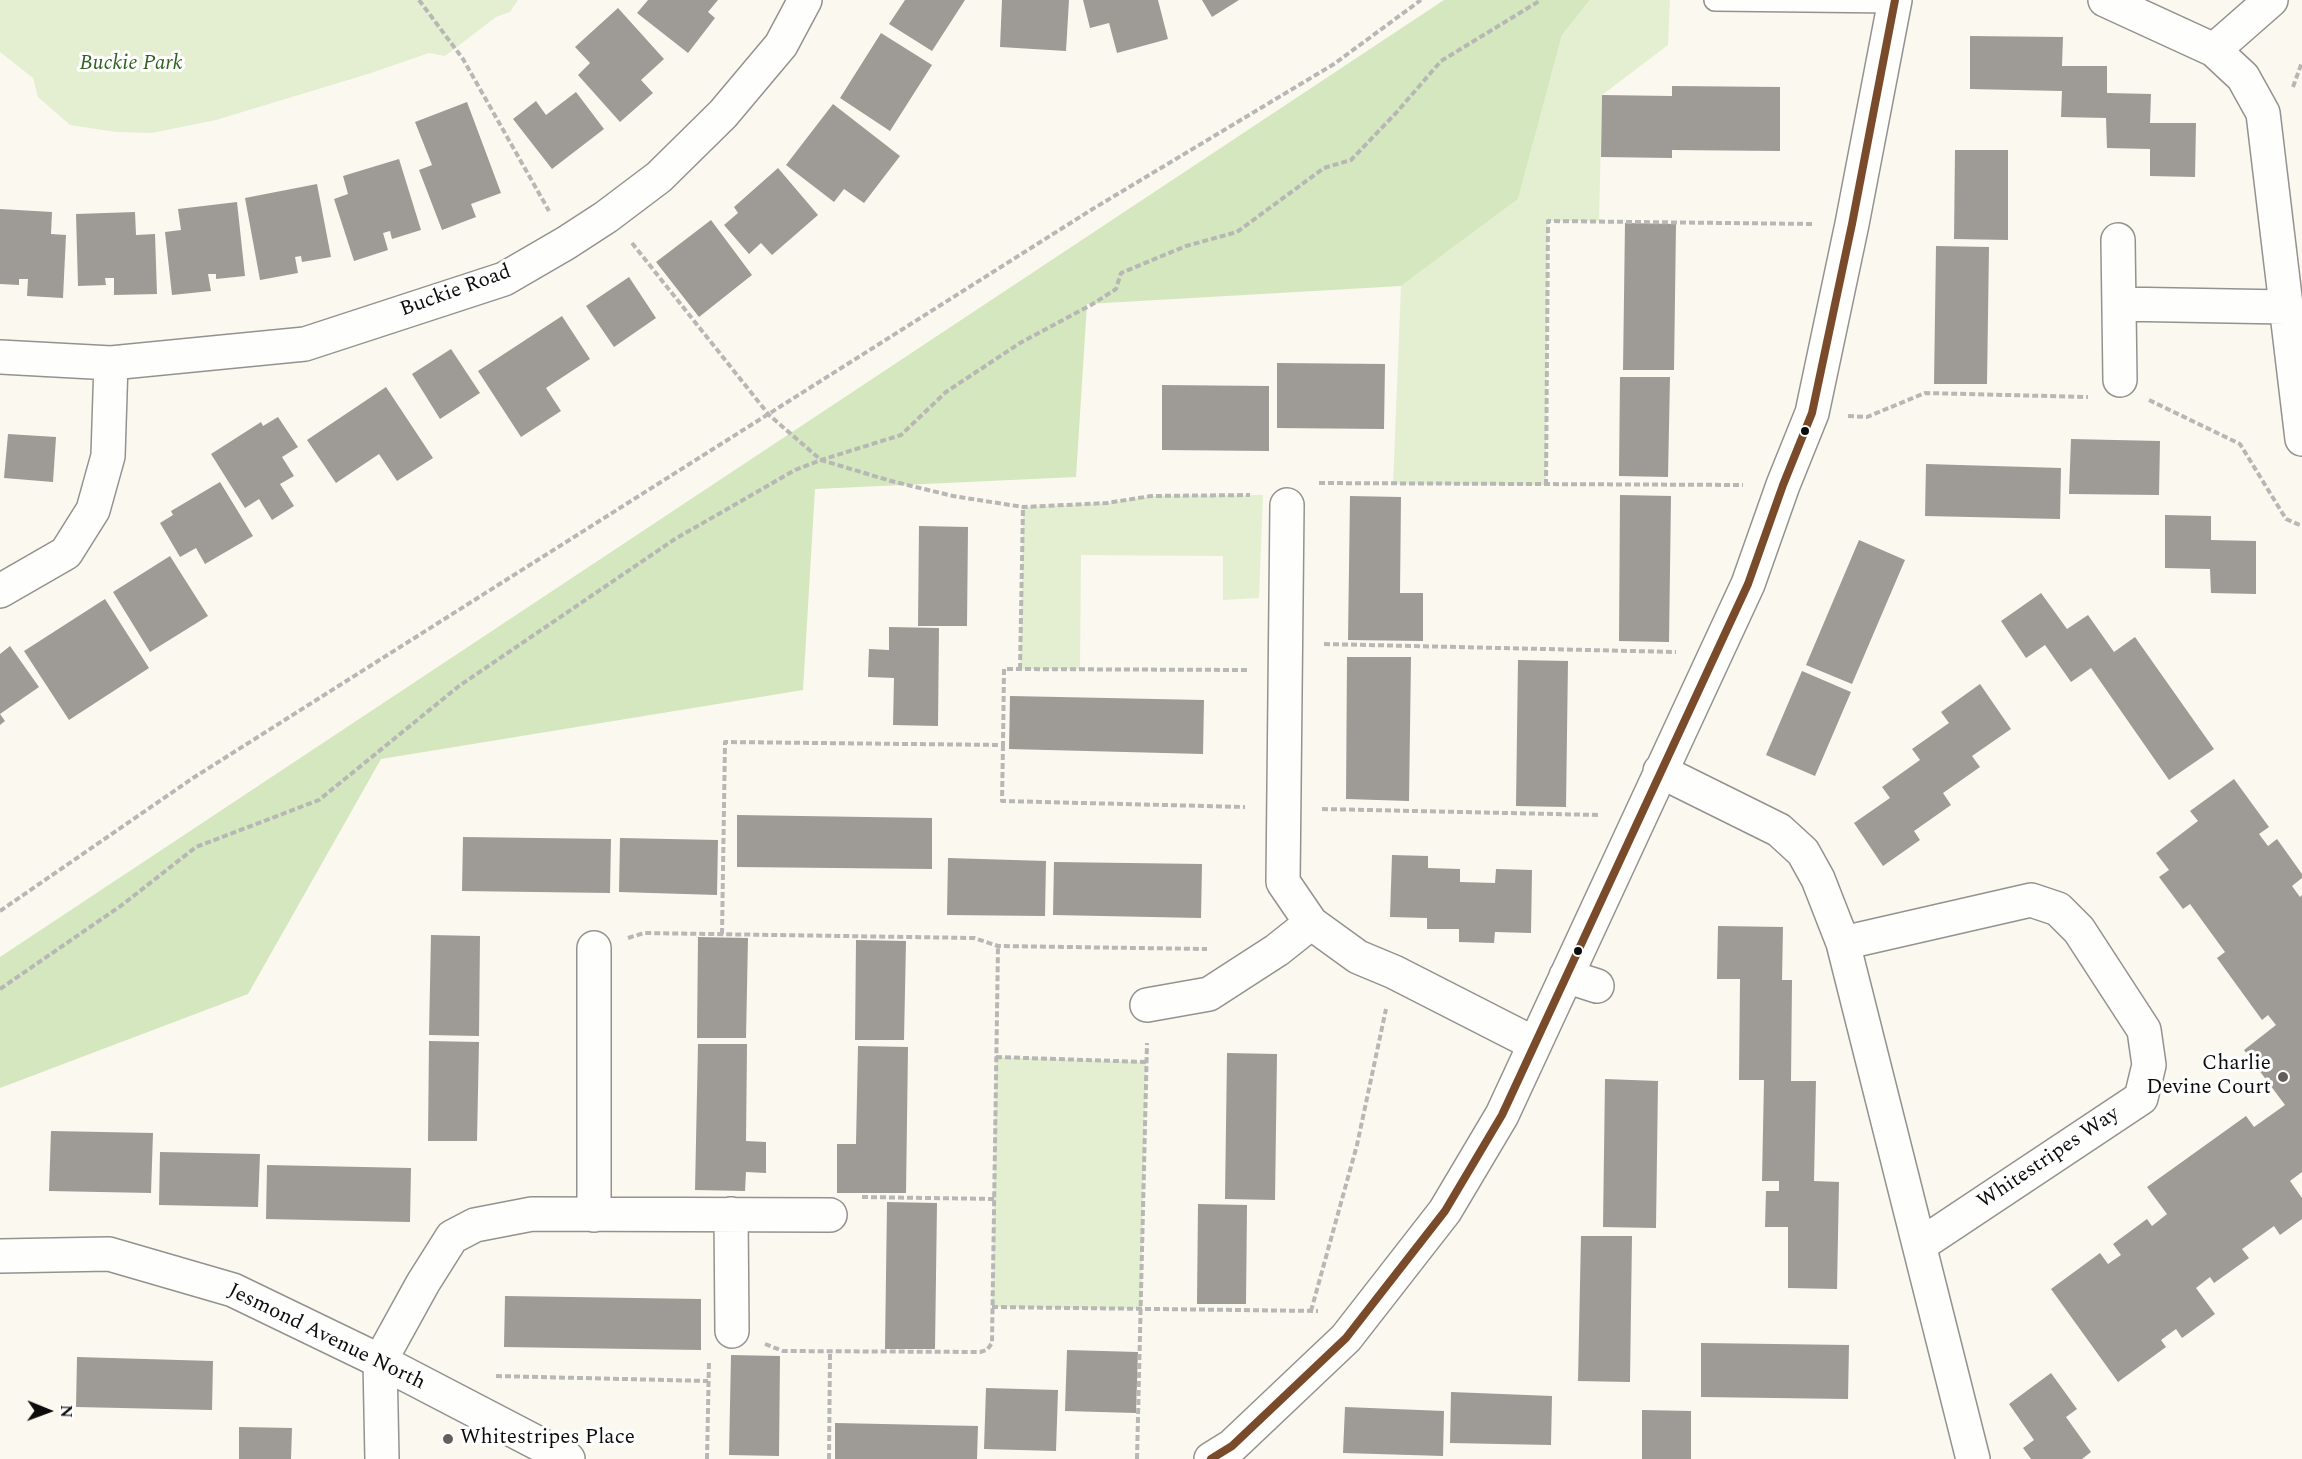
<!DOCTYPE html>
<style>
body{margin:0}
#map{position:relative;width:2302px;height:1459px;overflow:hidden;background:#fbf8f0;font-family:Spectral,serif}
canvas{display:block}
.north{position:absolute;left:18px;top:1381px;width:60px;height:60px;-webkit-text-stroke:4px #fff;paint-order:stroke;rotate:91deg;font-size:16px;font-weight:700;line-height:24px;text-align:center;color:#0c0c0c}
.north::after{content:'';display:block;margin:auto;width:21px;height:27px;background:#0c0c0c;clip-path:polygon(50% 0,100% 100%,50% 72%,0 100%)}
</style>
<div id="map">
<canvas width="2302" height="1459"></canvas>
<div class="north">N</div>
</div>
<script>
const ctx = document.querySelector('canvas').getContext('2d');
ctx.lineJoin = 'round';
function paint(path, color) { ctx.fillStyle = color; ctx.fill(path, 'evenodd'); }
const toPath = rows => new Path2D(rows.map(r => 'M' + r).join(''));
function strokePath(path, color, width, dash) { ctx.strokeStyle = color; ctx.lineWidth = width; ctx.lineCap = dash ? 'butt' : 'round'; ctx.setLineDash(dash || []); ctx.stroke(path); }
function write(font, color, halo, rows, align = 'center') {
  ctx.font = font + ' Spectral,serif'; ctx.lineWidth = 6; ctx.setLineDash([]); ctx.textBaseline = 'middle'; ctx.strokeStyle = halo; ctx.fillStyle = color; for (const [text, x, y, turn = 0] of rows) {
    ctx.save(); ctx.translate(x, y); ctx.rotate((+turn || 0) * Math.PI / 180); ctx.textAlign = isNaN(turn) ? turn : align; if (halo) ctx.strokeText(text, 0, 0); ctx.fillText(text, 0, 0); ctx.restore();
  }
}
const green = toPath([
 [0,0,518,0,510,12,496,17,445,56,429,53,368,74,216,120,152,133,116,132,70,125,38,97,33,78,0,52],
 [1590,0,1670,0,1668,45,1602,95,1599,221,1548,221,1546,485,1393,484,1401,286,1518,199,1562,35],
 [1263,495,1259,598,1223,600,1223,556,1081,555,1080,669,1020,669,1023,507,1107,503,1151,496],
 [996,1057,1146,1062,1141,1309,992,1307]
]);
const forest = toPath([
 [1444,0,1590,0,1562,35,1518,199,1401,286,1087,304,1076,477,815,489,803,690,381,759,248,994,0,1088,0,957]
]);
const building = toPath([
 [648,0,718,0,708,12,715,18,688,53,637,13],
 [905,0,965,0,932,51,889,24],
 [1002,0,1069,0,1066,51,1000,47],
 [1083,0,1158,0,1168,39,1117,53,1109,23,1090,28],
 [1202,0,1239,0,1212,17],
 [618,8,664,59,641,80,653,93,620,122,578,75,590,63,575,47],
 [881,33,932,65,890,131,840,98],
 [1970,36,2063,37,2062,66,2107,66,2107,93,2151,94,2150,123,2196,123,2195,177,2150,176,2150,149,2107,148,2106,118,2061,117,2062,91,1970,89],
 [1672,86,1780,87,1780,151,1672,150,1672,158,1601,157,1602,95,1672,96],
 [576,92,604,129,552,169,513,119,536,101,546,115],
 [467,102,501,193,471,204,476,217,442,230,419,170,432,165,415,122],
 [833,104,900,156,864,203,844,189,834,202,786,165],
 [1955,150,2008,150,2008,240,1954,239],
 [399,159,421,230,392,239,390,231,383,233,388,250,354,261,334,199,348,194,343,176],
 [778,168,818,215,772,255,761,243,749,254,724,225,738,213,734,207],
 [317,184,331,257,302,262,301,256,295,257,298,273,260,280,245,198],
 [237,202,245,276,216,279,216,274,208,274,211,291,172,295,165,232,181,230,178,209],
 [0,209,52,212,51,234,66,235,63,298,27,296,28,279,19,279,19,285,0,284],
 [135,212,136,235,155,234,157,294,114,295,114,278,105,278,106,285,78,286,76,214],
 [711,220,752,275,699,317,656,262],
 [1625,223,1676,224,1674,370,1623,370],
 [1936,246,1989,247,1987,384,1934,384],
 [629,277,656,318,614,347,586,306],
 [562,316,590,359,546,388,561,411,521,437,478,371],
 [451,349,480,393,440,419,412,374],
 [1277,363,1385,364,1384,429,1277,428],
 [1620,377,1670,377,1668,477,1619,476],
 [1162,385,1269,386,1269,451,1162,450],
 [386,387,433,458,397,481,379,454,336,483,307,440],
 [278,417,298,447,282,457,294,476,280,484,294,506,272,520,259,499,245,508,211,454,261,422,263,426],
 [8,434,56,437,53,482,4,478],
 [2071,439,2160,441,2159,495,2069,494],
 [1926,464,2061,468,2060,519,1925,516],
 [220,482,253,536,205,564,196,548,180,557,160,523,173,515,171,511],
 [1620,495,1671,496,1669,642,1619,641],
 [1350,496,1401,497,1400,593,1423,593,1423,641,1348,640],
 [2165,515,2211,516,2211,540,2256,541,2256,594,2211,593,2210,569,2165,568],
 [919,526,968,527,967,626,918,626],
 [1859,540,1905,560,1852,684,1806,665],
 [170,556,208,616,150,652,113,592],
 [2041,593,2067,629,2088,615,2114,652,2135,637,2214,749,2169,780,2091,668,2071,682,2045,645,2026,658,2001,621],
 [105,599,149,668,69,720,24,651],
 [889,627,939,628,938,726,893,725,894,678,868,677,869,649,889,650],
 [10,646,39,687,0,714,5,721,0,725,0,654],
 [1347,657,1411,657,1409,801,1346,799],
 [1518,660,1568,661,1566,807,1516,806],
 [1802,671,1851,692,1815,776,1766,755],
 [1980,684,2011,729,1972,756,1980,767,1943,793,1951,805,1914,831,1920,840,1883,866,1854,823,1890,798,1882,787,1920,760,1912,749,1949,723,1941,712],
 [1010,696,1204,700,1203,754,1009,749],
 [2234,779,2269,827,2259,834,2268,846,2277,839,2302,874,2302,878,2292,886,2300,897,2302,895,2302,1172,2290,1181,2302,1198,2302,1219,2280,1235,2274,1226,2242,1249,2249,1258,2214,1283,2210,1277,2196,1288,2215,1314,2182,1338,2176,1329,2161,1340,2166,1347,2118,1382,2051,1289,2100,1253,2108,1264,2121,1255,2113,1244,2147,1219,2152,1226,2167,1214,2147,1187,2246,1116,2254,1127,2285,1105,2244,1050,2276,1025,2268,1015,2262,1020,2217,958,2225,952,2190,904,2183,909,2159,877,2169,870,2156,853,2198,821,2190,811],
 [737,815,932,818,932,869,737,867],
 [463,837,611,839,610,893,462,891],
 [620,838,718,840,717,895,619,892],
 [1392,855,1428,856,1428,868,1460,869,1460,882,1495,883,1496,869,1532,870,1531,933,1495,932,1494,943,1459,942,1459,929,1427,929,1427,918,1390,917],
 [948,858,1046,861,1045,916,947,915],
 [1054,862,1202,864,1201,918,1053,915],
 [1718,926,1783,927,1782,980,1792,980,1791,1081,1816,1081,1814,1181,1839,1182,1837,1289,1788,1288,1788,1227,1765,1227,1766,1191,1779,1191,1779,1181,1762,1181,1764,1080,1739,1080,1740,979,1717,979],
 [431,935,480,936,479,1036,429,1035],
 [698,937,748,938,746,1038,697,1038],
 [856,940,906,941,904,1040,855,1040],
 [429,1041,479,1042,477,1141,428,1141],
 [698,1044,747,1044,746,1141,766,1142,766,1173,746,1172,745,1191,695,1190],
 [858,1046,908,1047,906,1193,837,1193,837,1144,856,1144],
 [1227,1053,1277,1054,1275,1200,1225,1199],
 [1605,1079,1658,1081,1656,1228,1603,1227],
 [51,1131,153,1133,151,1193,49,1191],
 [160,1152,260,1154,258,1207,159,1205],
 [267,1165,411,1168,410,1222,266,1219],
 [887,1202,937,1203,935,1349,885,1349],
 [1198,1204,1247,1205,1246,1304,1197,1304],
 [1581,1236,1632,1236,1630,1382,1578,1381],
 [505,1296,701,1299,701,1350,504,1347],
 [1701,1343,1849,1345,1848,1399,1701,1397],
 [1067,1350,1138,1352,1136,1413,1065,1411],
 [731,1355,780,1356,779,1456,729,1455],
 [77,1357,213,1361,212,1410,76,1407],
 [2051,1373,2077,1409,2066,1417,2091,1452,2082,1459,2031,1459,2023,1448,2034,1440,2009,1404],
 [986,1388,1058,1390,1056,1451,984,1449],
 [1451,1392,1552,1396,1551,1445,1450,1443],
 [1345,1407,1444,1411,1443,1456,1343,1453],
 [1642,1410,1691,1411,1691,1459,1642,1459],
 [835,1423,978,1426,977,1459,835,1459],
 [239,1427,292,1428,291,1459,239,1459]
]);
const path = toPath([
 [419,0,463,59,549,211],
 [2293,87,2302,62],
 [632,243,769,415,821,460,891,481,953,496,1023,507,1107,503,1151,496,1250,495],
 [2149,400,2240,444,2286,519,2302,526],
 [1848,416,1867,417,1925,393,2088,397],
 [1319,483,1743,485],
 [1546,485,1548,221,1815,224],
 [1324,644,1676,652],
 [1020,669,1023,507],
 [1003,745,1002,801,1245,807],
 [1322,809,1599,815],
 [0,911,193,778,1091,210,1334,64,1421,0],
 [722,934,725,742,1003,745,1004,669,1248,670],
 [628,938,644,933,974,938,998,946,1207,949],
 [0,989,122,905,196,847,319,800,459,686,675,539,795,470,821,460,901,435,946,392,1020,343,1091,305,1116,289,1121,273,1186,246,1237,232,1324,168,1351,160,1396,113,1441,61,1541,0],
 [996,1057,1146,1062],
 [862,1197,995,1199],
 [992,1307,1318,1311],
 [1311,1311,1357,1145,1386,1009],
 [765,1344,783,1351,980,1352,987,1350,992,1343,998,946],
 [496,1376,708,1381],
 [707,1459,709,1360],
 [829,1459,830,1352],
 [1137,1459,1147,1043]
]);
const lane = toPath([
 [1715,0,1894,2]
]);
const street = toPath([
 [2105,0,2214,50,2243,77,2263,113,2302,439],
 [2214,50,2271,0],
 [2118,240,2120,380],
 [2119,304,2285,307],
 [0,357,111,363,305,344,504,279,566,243,606,217,659,177,723,114,781,45,805,0],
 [1287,505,1283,882,1311,923,1358,957,1394,972,1535,1044],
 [0,591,66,553,93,510,108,456,111,363],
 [1660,771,1779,830,1803,852,1818,879,1843,943,1973,1459],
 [1843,943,2031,900,2058,909,2079,930,2144,1030,2149,1065,2141,1098,1920,1245],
 [1566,976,1597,986],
 [1147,1005,1209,994,1277,950,1311,923],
 [731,1214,732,1331],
 [594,1215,594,948],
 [0,1256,109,1254,233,1290,380,1361,568,1459],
 [382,1459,380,1361,423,1283,452,1237,475,1225,532,1214,830,1215],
 [1211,1459,1232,1446,1346,1338,1445,1211,1502,1115,1748,584,1783,485,1812,413,1852,224,1895,0]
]);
const bus1 = toPath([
 [1211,1459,1232,1446,1346,1338,1445,1211,1502,1115,1748,584,1783,485,1812,413,1852,224,1895,0]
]);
const markers = [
 [1805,431,5,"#0c0c0c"],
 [1578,951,5,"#0c0c0c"],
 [2283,1077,6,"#605f5c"],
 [448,1439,6,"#605f5c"]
];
const parkNames = [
 ["Buckie Park",131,65]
];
const streetNames = [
 ["Buckie Road",456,292,-20],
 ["Whitestripes Way",2049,1159,-34],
 ["Jesmond Avenue North",326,1338,26]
];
const poiNames = [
 ["Charlie",2271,1065],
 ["Devine Court",2271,1089],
 ["Whitestripes Place",460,1439,"left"]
];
paint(green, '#e4efd1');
paint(forest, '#d4e7be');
paint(building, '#9e9a96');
strokePath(lane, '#94928f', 24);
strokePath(street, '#94928f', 36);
strokePath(path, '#b7b7b5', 4, [6, 3]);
strokePath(lane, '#fefefd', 21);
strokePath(street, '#fefefd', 33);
strokePath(bus1, '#7a4b2a', 8);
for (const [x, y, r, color] of markers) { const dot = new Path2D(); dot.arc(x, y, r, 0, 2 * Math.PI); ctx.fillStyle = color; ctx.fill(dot); strokePath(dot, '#fff', 2); }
write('italic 21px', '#2e631e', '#fff', parkNames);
write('21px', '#0c0c0c', '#fff', streetNames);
write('21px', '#0c0c0c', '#fff', poiNames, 'right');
</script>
